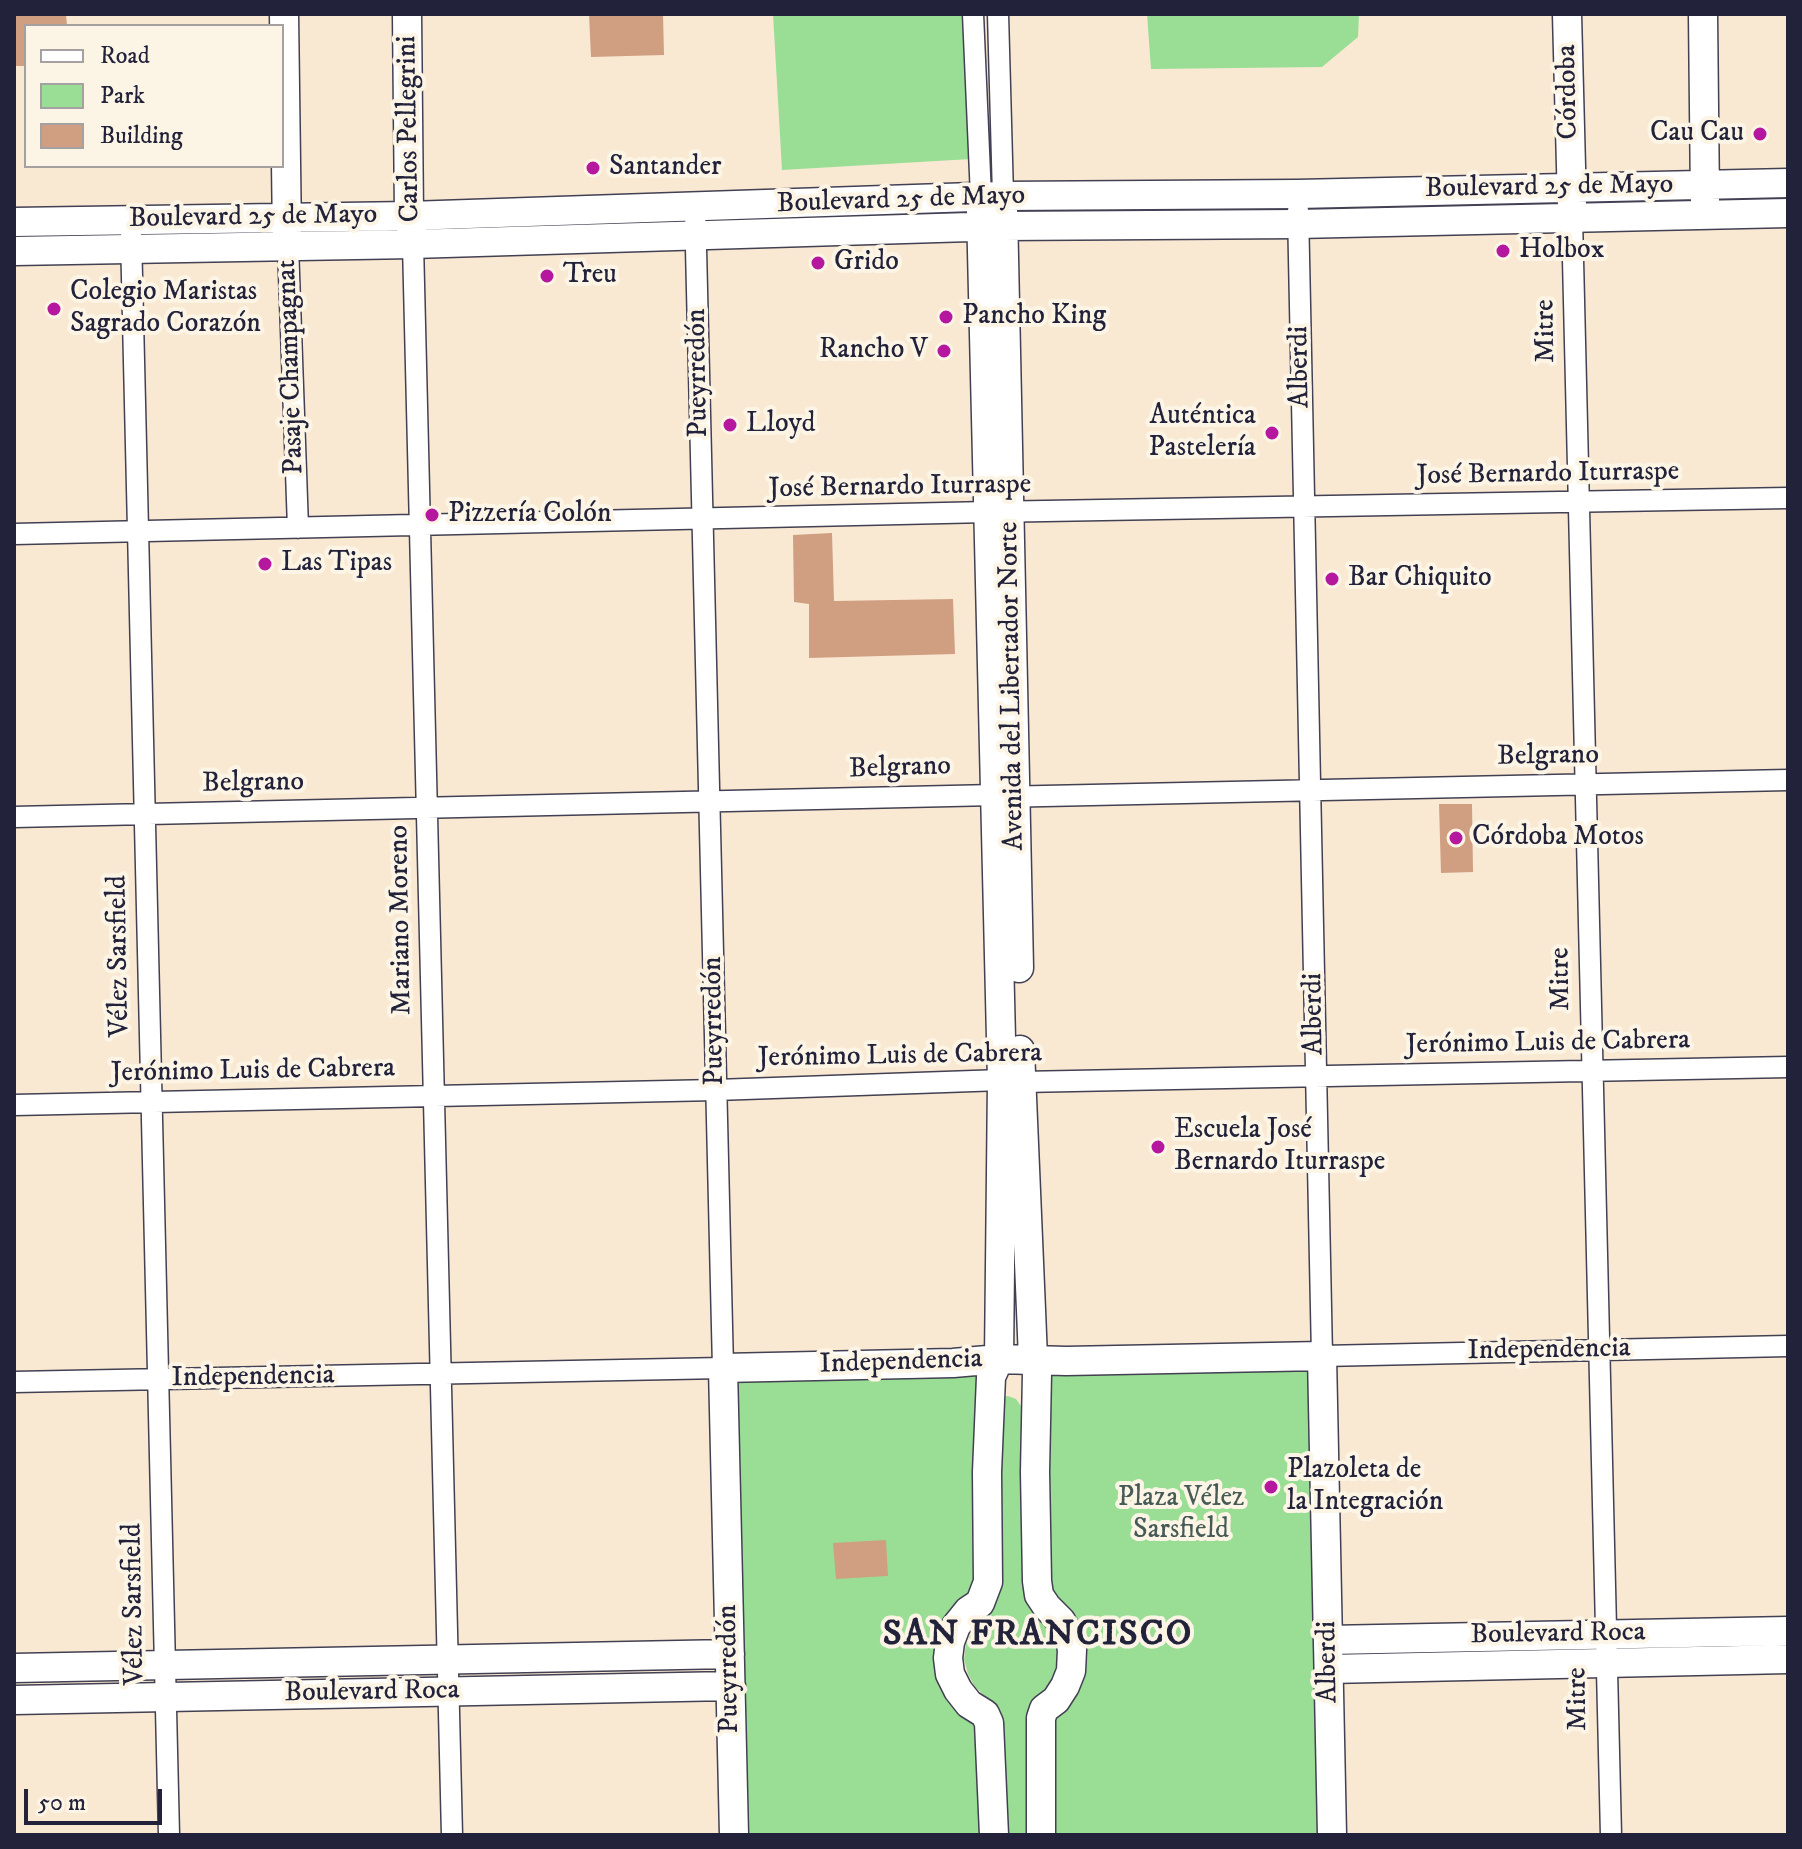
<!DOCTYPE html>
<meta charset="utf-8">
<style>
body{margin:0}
#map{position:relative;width:1802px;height:1849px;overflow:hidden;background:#f9e9d3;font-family:"IM FELL DW Pica",serif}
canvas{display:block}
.frame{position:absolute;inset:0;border:16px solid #22223b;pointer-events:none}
.legend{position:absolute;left:24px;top:24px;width:260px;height:144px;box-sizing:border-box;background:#fcf5e5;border:2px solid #a5a1a1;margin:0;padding:10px 14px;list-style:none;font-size:24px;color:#22223b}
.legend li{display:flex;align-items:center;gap:16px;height:40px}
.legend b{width:40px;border:2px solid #a5a1a1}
.scale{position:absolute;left:24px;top:1789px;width:138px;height:36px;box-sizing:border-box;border:4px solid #22223b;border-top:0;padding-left:10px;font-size:24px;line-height:28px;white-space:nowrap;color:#22223b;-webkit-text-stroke:6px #fcf5e5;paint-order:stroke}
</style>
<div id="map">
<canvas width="1802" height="1849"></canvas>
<div class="frame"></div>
<ul class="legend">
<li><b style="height:10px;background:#fff"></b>Road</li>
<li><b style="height:22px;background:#9ade96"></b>Park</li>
<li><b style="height:22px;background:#d09e81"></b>Building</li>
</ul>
<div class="scale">50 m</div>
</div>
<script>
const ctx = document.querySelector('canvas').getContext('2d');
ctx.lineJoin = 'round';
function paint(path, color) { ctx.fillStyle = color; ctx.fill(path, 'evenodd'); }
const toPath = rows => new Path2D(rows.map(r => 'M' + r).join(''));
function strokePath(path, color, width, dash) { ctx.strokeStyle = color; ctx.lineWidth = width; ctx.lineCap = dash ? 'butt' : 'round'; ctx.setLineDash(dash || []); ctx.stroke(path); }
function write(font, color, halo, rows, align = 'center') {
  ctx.font = font + ' "IM FELL DW Pica",serif'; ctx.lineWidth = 8; ctx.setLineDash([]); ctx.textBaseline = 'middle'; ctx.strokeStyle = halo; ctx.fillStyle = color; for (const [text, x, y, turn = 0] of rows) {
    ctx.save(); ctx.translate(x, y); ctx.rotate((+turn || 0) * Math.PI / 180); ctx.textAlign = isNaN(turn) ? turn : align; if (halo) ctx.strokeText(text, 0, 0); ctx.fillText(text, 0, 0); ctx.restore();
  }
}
const green = toPath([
 [773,14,964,14,971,159,782,170],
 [1147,14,1359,14,1358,37,1322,67,1151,69],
 [1322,1356,1332,1835,1041,1835,1041,1718,1065,1686,1051,1609,1045,1360],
 [979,1361,988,1582,950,1642,985,1714,994,1835,734,1835,723,1368],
 [1008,1396,1016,1399,1023,1409,1034,1611,1051,1633,1057,1648,1057,1663,1053,1678,1043,1691,1038,1703,1032,1835,1003,1835,996,1706,975,1687,968,1674,964,1659,966,1644,973,1631,992,1609,995,1600,1002,1397]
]);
const building = toPath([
 [14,14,66,14,67,26,26,26,26,66,14,66],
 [589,14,663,14,664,55,591,57],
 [832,533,834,601,953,599,955,654,809,658,809,604,794,602,793,535],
 [1439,804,1472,804,1473,872,1441,873],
 [886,1540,888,1576,836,1579,833,1543]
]);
const street = toPath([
 [973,14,981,197],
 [998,14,1003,196],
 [1298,210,1322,1356,1788,1346],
 [1572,218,1611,1835],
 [131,235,169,1835],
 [413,244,452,1835],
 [288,246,298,528],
 [14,534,988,512,1788,498],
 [14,817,995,795,998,797,1788,780],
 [14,1105,716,1090,1002,1080,1021,1082,1788,1067],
 [14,1382,723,1368,695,207]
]);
const secondary = toPath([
 [284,14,287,237],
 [407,14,409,216,412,233],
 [1567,14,1572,205],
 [1703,14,1705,201],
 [981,210,1002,1080,999,1359,991,1377,987,1472,988,1582,980,1603,968,1611,956,1626,950,1642,948,1658,950,1674,958,1690,969,1704,985,1714,989,1723,994,1835],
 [1003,210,1019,968],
 [14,222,409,216,1003,196,1297,194,1788,183],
 [14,251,413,244,1003,226,1298,224,1788,213],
 [1020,1050,1031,1310,1033,1359,1037,1373,1035,1472,1037,1581,1039,1595,1047,1607,1061,1621,1069,1635,1072,1650,1071,1671,1065,1686,1056,1700,1044,1709,1041,1718,1041,1835],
 [1328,1640,1788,1631],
 [14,1668,730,1654],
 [1329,1669,1788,1659],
 [14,1700,731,1686],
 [734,1835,723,1368,953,1363,999,1359,1066,1361,1322,1356,1332,1835]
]);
const markers = [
 [1760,134,8,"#b5179e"],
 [593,168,8,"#b5179e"],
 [1503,251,8,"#b5179e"],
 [818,263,8,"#b5179e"],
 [547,276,8,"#b5179e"],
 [54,309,8,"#b5179e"],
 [946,317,8,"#b5179e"],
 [944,351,8,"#b5179e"],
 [730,425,8,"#b5179e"],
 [1272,433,8,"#b5179e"],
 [432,515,8,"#b5179e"],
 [265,564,8,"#b5179e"],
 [1332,579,8,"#b5179e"],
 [1456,838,8,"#b5179e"],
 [1158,1147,8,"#b5179e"],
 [1271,1487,8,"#b5179e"]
];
const streetNames = [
 ["Córdoba",1569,92,-91],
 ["Carlos Pellegrini",410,129,-91],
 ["Boulevard 25 de Mayo",1549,188,-1],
 ["Boulevard 25 de Mayo",901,201,-2],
 ["Boulevard 25 de Mayo",253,218,-1],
 ["Mitre",1547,331,-91],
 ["Pasaje Champagnat",292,367,-92],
 ["Alberdi",1301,367,-91],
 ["Pueyrredón",699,373,-91],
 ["José Bernardo Iturraspe",1548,475,-1],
 ["José Bernardo Iturraspe",900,488,-1],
 ["Avenida del Libertador Norte",1013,686,-91],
 ["Belgrano",1548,757,-1],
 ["Belgrano",900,769,-2],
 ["Belgrano",253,784,-1],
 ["Mariano Moreno",402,920,-91],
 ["Vélez Sarsfield",120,956,-91],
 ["Mitre",1562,979,-91],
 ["Alberdi",1315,1014,-91],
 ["Pueyrredón",715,1021,-91],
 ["Jerónimo Luis de Cabrera",1548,1044,-1],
 ["Jerónimo Luis de Cabrera",900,1057,-1],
 ["Jerónimo Luis de Cabrera",253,1072,-1],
 ["Independencia",1549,1351,-1],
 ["Independencia",901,1363,-2],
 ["Independencia",253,1378,-1],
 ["Vélez Sarsfield",135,1604,-91],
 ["Boulevard Roca",1558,1635,-1],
 ["Alberdi",1329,1662,-91],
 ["Pueyrredón",730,1669,-91],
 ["Boulevard Roca",372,1693,-1],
 ["Mitre",1579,1699,-91]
];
const poiNames = [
 ["Cau Cau",1744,134,"right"],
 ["Santander",609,168],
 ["Holbox",1519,251],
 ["Grido",834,263],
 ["Treu",563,276],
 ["Colegio Maristas",70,293],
 ["Sagrado Corazón",70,325],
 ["Pancho King",962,317],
 ["Rancho V",928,351,"right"],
 ["Auténtica",1256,417,"right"],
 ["Pastelería",1256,449,"right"],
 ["Lloyd",746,425],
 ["Pizzería Colón",448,515],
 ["Las Tipas",281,564],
 ["Bar Chiquito",1348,579],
 ["Córdoba Motos",1472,838],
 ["Escuela José",1174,1131],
 ["Bernardo Iturraspe",1174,1163],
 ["Plazoleta de",1287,1471],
 ["la Integración",1287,1503]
];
const parkNames = [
 ["Plaza Vélez",1181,1499],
 ["Sarsfield",1181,1531]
];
const districtNames = [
 ["SAN FRANCISCO",1038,1637]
];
paint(green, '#9ade96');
paint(building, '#d09e81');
strokePath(street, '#424052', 23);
strokePath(secondary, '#424052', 31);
strokePath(street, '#fff', 20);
strokePath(secondary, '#fff', 28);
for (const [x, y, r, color] of markers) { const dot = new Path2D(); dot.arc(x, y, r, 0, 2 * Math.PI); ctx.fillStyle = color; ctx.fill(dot); strokePath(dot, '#fcf5e5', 3); }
write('28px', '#22223b', '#fcf5e5', streetNames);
write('28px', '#22223b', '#fcf5e5', poiNames, 'left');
write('28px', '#465a56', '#fcf5e5', parkNames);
ctx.letterSpacing = '2px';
write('bold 36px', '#22223b', '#fcf5e5', districtNames);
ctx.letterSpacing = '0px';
</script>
